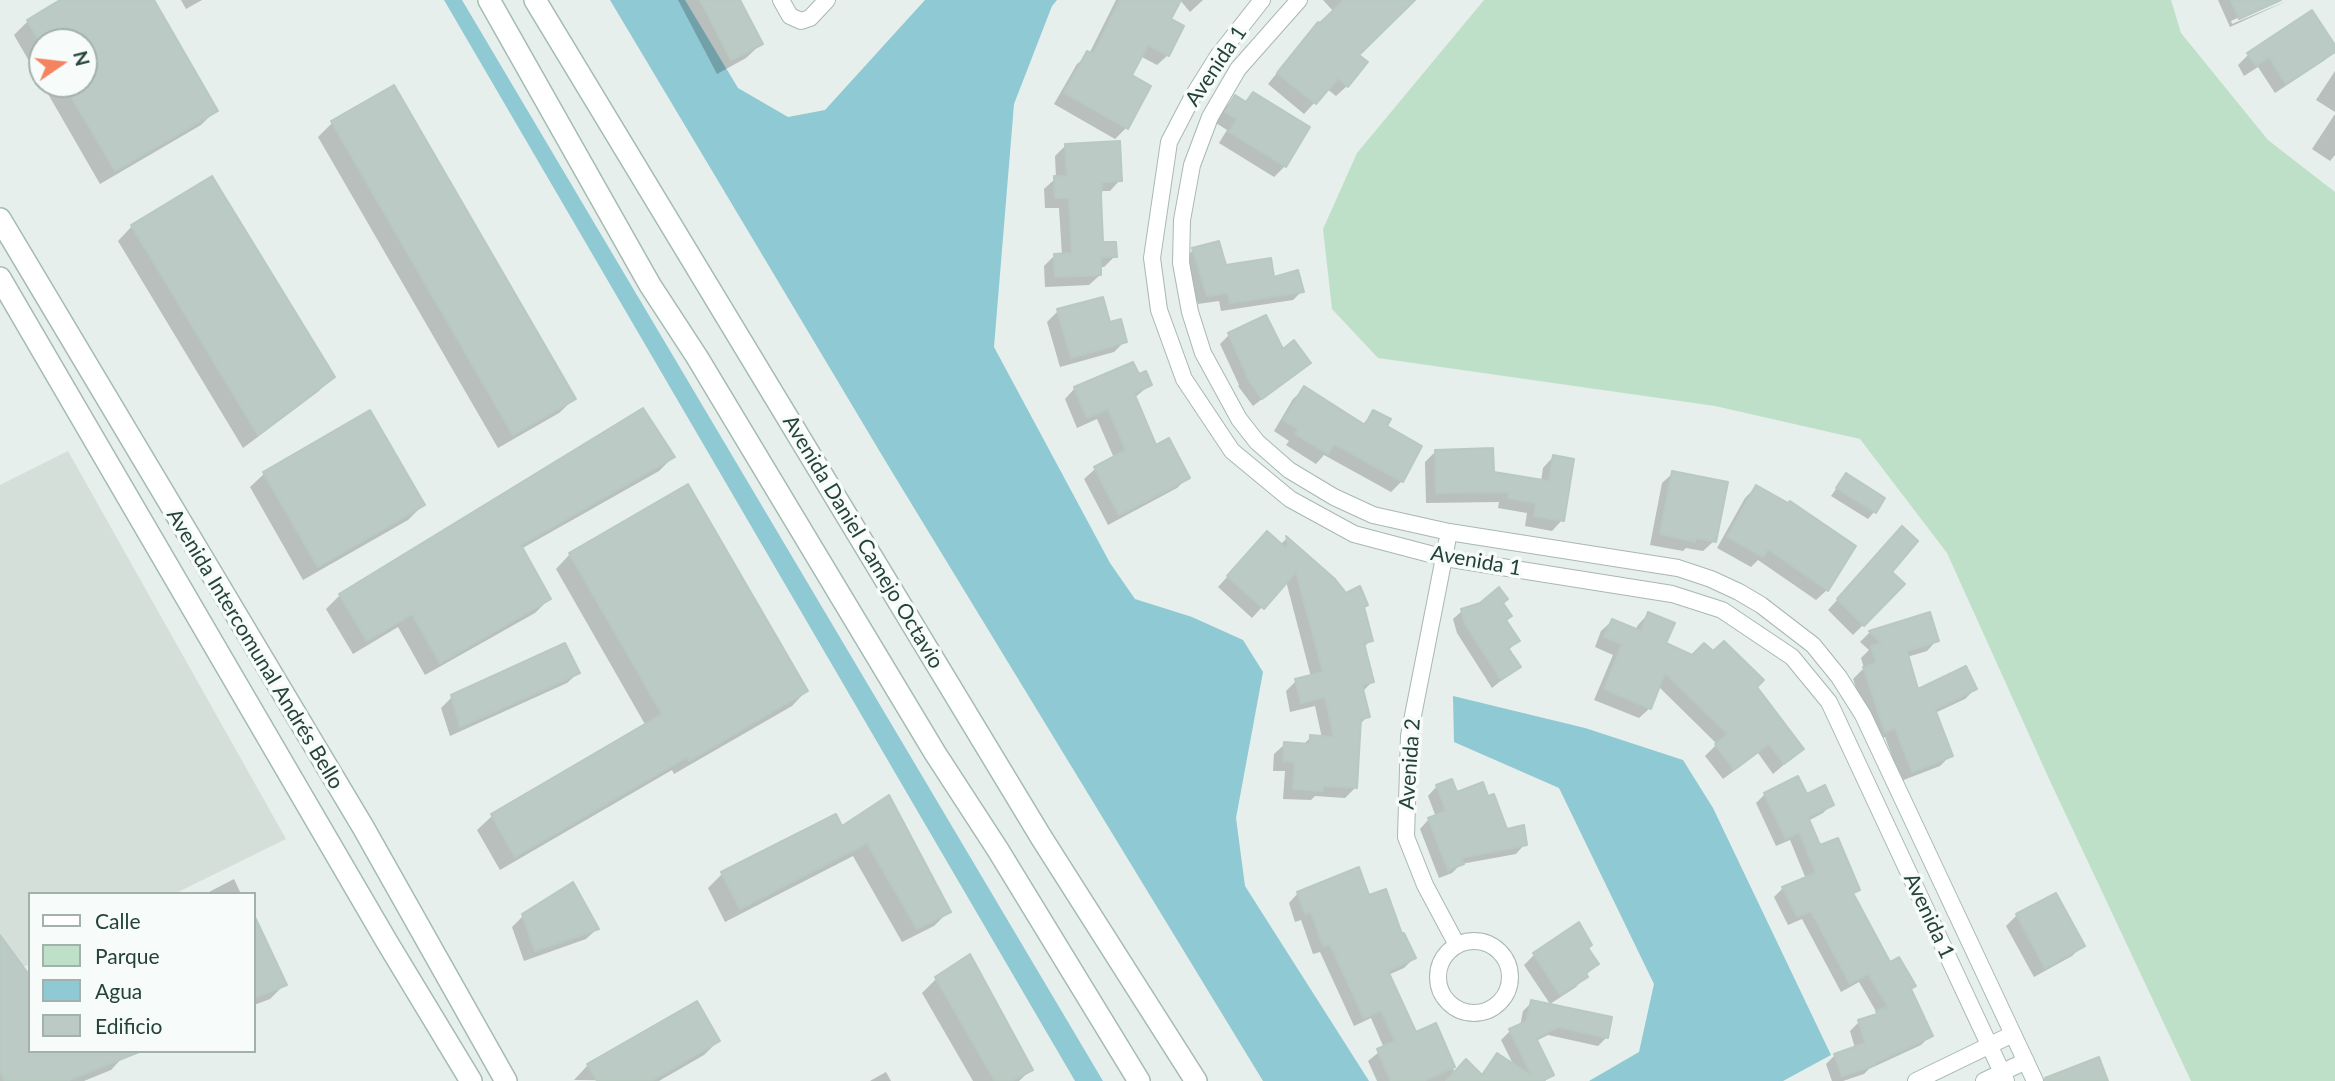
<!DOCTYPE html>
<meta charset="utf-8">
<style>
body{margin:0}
#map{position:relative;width:2335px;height:1081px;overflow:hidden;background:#e6efeb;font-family:Lato,sans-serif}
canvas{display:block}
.legend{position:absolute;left:28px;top:892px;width:228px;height:161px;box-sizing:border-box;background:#f7fbf9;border:2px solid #a3b1ad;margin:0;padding:9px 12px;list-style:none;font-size:21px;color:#24423a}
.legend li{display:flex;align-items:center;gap:14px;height:35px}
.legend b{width:35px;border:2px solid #a3b1ad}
.north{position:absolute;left:28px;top:28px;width:70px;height:70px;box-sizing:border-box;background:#f7fbf9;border:2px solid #a3b1ad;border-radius:50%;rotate:76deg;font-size:19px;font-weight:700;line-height:28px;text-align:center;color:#24423a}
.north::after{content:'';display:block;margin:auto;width:24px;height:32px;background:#f4845f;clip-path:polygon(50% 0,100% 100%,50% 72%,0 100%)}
</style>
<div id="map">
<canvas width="2335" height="1081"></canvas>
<ul class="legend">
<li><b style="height:9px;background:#fff"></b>Calle</li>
<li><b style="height:19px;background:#bfe0c8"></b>Parque</li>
<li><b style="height:19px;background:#8ec9d4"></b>Agua</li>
<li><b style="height:19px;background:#bbcac4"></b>Edificio</li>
</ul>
<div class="north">N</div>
</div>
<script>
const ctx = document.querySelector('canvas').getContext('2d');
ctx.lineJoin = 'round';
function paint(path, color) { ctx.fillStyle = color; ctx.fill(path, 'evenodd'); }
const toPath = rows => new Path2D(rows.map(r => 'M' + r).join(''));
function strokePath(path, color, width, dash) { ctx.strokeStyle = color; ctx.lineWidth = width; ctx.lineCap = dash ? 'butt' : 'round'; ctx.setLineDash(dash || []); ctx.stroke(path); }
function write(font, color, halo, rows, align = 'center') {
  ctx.font = font + ' Lato,sans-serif'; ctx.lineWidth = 7; ctx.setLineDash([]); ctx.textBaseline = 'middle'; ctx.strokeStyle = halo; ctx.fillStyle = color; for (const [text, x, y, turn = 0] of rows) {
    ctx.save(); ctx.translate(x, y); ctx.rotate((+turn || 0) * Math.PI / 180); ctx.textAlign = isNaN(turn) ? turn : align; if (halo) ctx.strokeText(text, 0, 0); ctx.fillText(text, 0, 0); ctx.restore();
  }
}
const built = toPath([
 [68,451,286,839,174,894,30,894,30,964,0,978,0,485]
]);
const green = toPath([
 [1484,0,2171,0,2181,33,2268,140,2335,192,2335,1081,2191,1081,2050,781,1947,553,1860,439,1715,406,1378,358,1332,309,1323,229,1357,153]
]);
const water = toPath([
 [444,0,462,0,1103,1081,1075,1081],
 [610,0,685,0,738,88,788,117,825,110,925,0,1057,0,1052,6,1014,104,994,347,1110,563,1135,599,1192,617,1243,640,1263,672,1236,818,1245,886,1369,1081,1263,1081,886,462],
 [1453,696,1585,728,1683,760,1713,808,1831,1055,1783,1081,1589,1081,1639,1052,1654,984,1559,788,1454,742]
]);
const shadow = toPath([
 [64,0,152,0,216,110,201,125,100,184,14,35,28,21],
 [42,42,84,42,84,84,42,84],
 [181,0,202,0,186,9],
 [678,0,738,0,761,44,746,58,717,74],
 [1116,0,1172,0,1168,20,1168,55,1157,65,1140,56,1130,76,1149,87,1126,128,1115,139,1054,104,1077,64,1089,54],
 [1180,0,1203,0,1190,12],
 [1323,0,1399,0,1356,55,1347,86,1336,96,1327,89,1304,114,1268,84,1308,35,1334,12],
 [2218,0,2277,0,2231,21,2232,24,2289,0,2230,27],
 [2335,49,2325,60,2275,93,2258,67,2244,76,2238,65,2248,55],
 [2335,71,2335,112,2316,100],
 [1253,94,1285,166,1274,177,1219,143,1227,130,1216,123,1224,108,1235,98,1244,103],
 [2335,114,2335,155,2330,161,2312,149],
 [332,123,574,399,559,413,498,448,318,137],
 [1066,145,1120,180,1110,191,1099,191,1101,244,1115,256,1104,267,1099,267,1100,275,1089,285,1045,287,1044,266,1055,255,1062,255,1059,208,1045,208,1044,189,1056,178,1055,156],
 [132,226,333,376,319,391,243,448,118,241],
 [1193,250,1225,267,1273,279,1302,291,1293,300,1221,311,1219,301,1198,304,1184,259],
 [1058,311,1109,325,1125,341,1114,352,1060,367,1047,322],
 [1265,317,1282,352,1309,363,1253,406,1238,386,1239,385,1220,344,1229,335],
 [1138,377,1150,385,1134,398,1155,448,1188,477,1177,488,1108,525,1084,479,1095,469,1114,458,1097,419,1077,428,1065,399,1075,388],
 [1304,389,1362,425,1374,412,1384,427,1402,481,1391,492,1324,455,1316,464,1286,445,1289,441,1274,431,1293,399],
 [1436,451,1492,474,1541,482,1543,468,1553,457,1562,520,1552,531,1525,526,1527,513,1498,508,1499,502,1426,503,1425,462],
 [673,457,659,471,521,549,549,599,535,613,425,675,398,627,353,654,326,609,340,595],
 [265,473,423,505,408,520,303,580,250,487],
 [1673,473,1714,541,1703,551,1686,548,1683,551,1650,545,1662,483],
 [1846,475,1874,512,1868,519,1831,496],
 [1756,487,1827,590,1816,600,1758,560,1751,567,1717,548,1745,498],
 [1893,538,1890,572,1903,585,1853,635,1828,610],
 [1286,539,1362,609,1371,640,1363,648,1372,682,1362,692,1368,716,1359,725,1355,788,1345,798,1315,796,1311,800,1283,799,1285,771,1273,771,1274,754,1285,744,1303,745,1311,737,1322,738,1315,706,1290,712,1286,691,1296,681,1311,677,1286,581,1252,618,1218,587,1257,544,1280,545],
 [570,554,806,691,792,706,674,774,672,770,500,870,477,830,492,816,646,726,556,569],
 [1502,603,1505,621,1517,641,1508,651,1518,667,1492,688,1457,633,1453,619,1462,611,1481,604],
 [1648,614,1664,644,1755,687,1802,749,1773,774,1758,753,1723,779,1705,756,1717,744,1658,686,1650,708,1639,718,1594,700,1613,655,1595,647,1601,631,1612,621,1635,630,1638,625],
 [1929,614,1937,640,1927,651,1907,657,1917,691,1975,689,1965,699,1935,713,1950,756,1940,766,1901,781,1885,737,1874,741,1853,679,1864,668,1861,658,1869,650,1860,642,1870,632],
 [578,673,567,683,450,736,441,708,452,697],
 [1437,786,1456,794,1525,844,1516,854,1461,864,1452,873,1439,878,1420,829,1429,819,1436,817,1428,796],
 [1765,794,1807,797,1832,804,1823,813,1808,821,1819,847,1858,890,1852,895,1889,965,1909,990,1930,1036,1921,1045,1869,1069,1864,1074,1843,1081,1832,1081,1826,1064,1835,1055,1855,1048,1850,1031,1859,1022,1873,1017,1877,1013,1859,982,1841,992,1802,919,1788,925,1774,897,1783,888,1806,879,1790,840,1776,846,1756,803],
 [888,798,949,911,934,926,902,942,853,856,725,922,708,888,722,874,841,829],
 [234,879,241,894,205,894],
 [1298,893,1368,897,1401,936,1414,958,1404,968,1388,975,1415,1035,1435,1026,1455,1073,1481,1075,1497,1055,1514,1066,1501,1040,1510,1031,1520,1026,1523,1011,1532,1002,1607,1037,1598,1046,1548,1035,1536,1041,1552,1075,1545,1081,1377,1081,1368,1061,1384,1048,1371,1018,1354,1026,1320,952,1313,954,1301,920,1295,922,1289,903],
 [2017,915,2082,946,2072,956,2034,977,2006,926],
 [523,916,597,929,586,939,524,961,512,927],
 [254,919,285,984,270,999,254,1005],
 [0,938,27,975,30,973,30,1051,122,1051,124,1056,111,1070,84,1081,0,1081],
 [1587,948,1596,964,1576,987,1550,1004,1524,965,1534,955],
 [937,978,1031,1070,1019,1081,973,1081,922,993],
 [718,1041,704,1055,659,1081,574,1080,588,1065],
 [886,1072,891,1081,870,1081]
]);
const building = toPath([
 [60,0,154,0,218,111,115,171,64,84,84,84,84,42,40,42,27,20,60,0],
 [700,0,740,0,763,44,731,60,700,0],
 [1120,0,1181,0,1171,19,1184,26,1169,56,1148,45,1132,75,1151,86,1128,129,1064,93,1087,51,1093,54,1120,0],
 [1344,0,1415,0,1359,55,1368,62,1348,87,1338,78,1316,104,1277,73,1318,22,1320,23,1344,0],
 [2231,0,2281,0,2239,19,2231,0],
 [2312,10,2335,45,2335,52,2286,84,2269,57,2256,66,2247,53,2312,10],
 [394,85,576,399,513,435,331,121,394,85],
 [1253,92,1310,127,1286,167,1229,132,1237,119,1225,112,1235,95,1246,102,1253,92],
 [1120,141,1122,181,1102,182,1101,196,1103,242,1116,242,1117,257,1101,257,1101,275,1055,277,1054,254,1072,253,1069,198,1055,198,1054,176,1067,176,1065,144,1120,141],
 [212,176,335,377,258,435,131,225,212,176],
 [1219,241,1226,265,1271,258,1274,277,1298,270,1304,292,1230,303,1228,293,1207,296,1192,248,1219,241],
 [1103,297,1110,322,1121,319,1127,342,1071,358,1057,309,1103,297],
 [1266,315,1283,349,1294,340,1311,363,1262,399,1246,376,1247,375,1228,333,1266,315],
 [1133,362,1139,374,1146,371,1152,385,1134,393,1156,445,1169,438,1190,478,1119,515,1094,467,1126,450,1108,409,1087,418,1074,387,1133,362],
 [1304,386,1365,425,1373,410,1391,419,1387,426,1422,446,1403,482,1334,444,1328,454,1295,434,1298,429,1283,420,1304,386],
 [643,408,675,457,521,545,551,599,440,663,412,614,367,641,339,594,643,408],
 [370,410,425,505,318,567,263,472,370,410],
 [1493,448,1494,472,1549,481,1553,455,1574,459,1564,521,1534,516,1536,503,1508,498,1509,492,1436,493,1435,450,1493,448],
 [1672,471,1728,482,1716,542,1696,538,1695,542,1660,534,1672,471],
 [1846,473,1885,498,1876,513,1836,488,1846,473],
 [688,484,808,691,689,761,687,757,515,857,491,814,662,714,569,553,688,484],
 [1756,485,1788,503,1790,501,1856,546,1828,591,1768,549,1763,557,1727,537,1756,485],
 [1902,526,1918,541,1892,572,1905,584,1864,626,1837,599,1902,526],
 [1267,531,1286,548,1288,544,1286,536,1335,579,1346,593,1360,586,1368,605,1364,607,1373,641,1364,643,1374,682,1362,685,1370,717,1361,719,1357,788,1323,786,1323,791,1293,789,1295,762,1283,761,1284,742,1310,744,1310,735,1334,737,1325,697,1301,703,1295,679,1323,672,1296,572,1264,609,1227,576,1267,531],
 [1499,587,1508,599,1503,603,1512,616,1506,620,1520,641,1508,648,1521,667,1501,680,1465,624,1461,609,1480,603,1499,587],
 [1648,612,1675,623,1666,643,1692,655,1704,643,1713,651,1724,641,1764,680,1757,687,1804,749,1784,764,1769,744,1734,770,1715,744,1728,734,1665,673,1651,709,1604,689,1622,644,1604,637,1612,619,1641,631,1648,612],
 [1930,612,1939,641,1907,651,1918,689,1966,666,1977,689,1935,709,1953,756,1912,772,1895,728,1885,732,1863,667,1876,663,1871,646,1881,643,1869,631,1930,612],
 [565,643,580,673,460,727,451,695,565,643],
 [1798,776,1807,794,1825,785,1834,805,1808,817,1820,845,1838,838,1860,890,1853,893,1890,962,1899,957,1916,986,1911,989,1933,1036,1875,1063,1875,1065,1842,1076,1834,1054,1865,1043,1858,1020,1877,1014,1876,1011,1888,1007,1868,974,1850,984,1811,911,1797,917,1782,887,1816,873,1799,832,1786,839,1764,793,1798,776],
 [1452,779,1457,792,1483,782,1488,796,1494,794,1507,829,1524,825,1527,845,1461,858,1464,864,1448,870,1428,818,1446,811,1436,785,1452,779],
 [889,795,951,912,917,929,867,843,740,909,721,872,836,814,842,826,889,795],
 [1359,867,1369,895,1386,889,1402,934,1404,933,1416,958,1388,971,1416,1032,1436,1023,1455,1067,1423,1081,1391,1081,1377,1049,1395,1041,1381,1010,1364,1018,1330,944,1323,946,1311,912,1305,914,1297,892,1359,867],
 [573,882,599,929,535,951,522,914,573,882],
 [2056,893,2085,946,2045,968,2016,914,2056,893],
 [254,915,287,985,254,998,254,915],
 [1579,922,1592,945,1588,948,1599,964,1586,973,1588,977,1560,995,1533,953,1579,922],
 [0,935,30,976,30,1051,139,1052,67,1081,5,1081,0,1070,0,935],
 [970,954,1033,1070,1011,1081,995,1081,935,977,970,954],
 [1531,1000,1612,1017,1608,1038,1558,1027,1536,1038,1554,1075,1542,1081,1446,1081,1466,1059,1482,1075,1497,1053,1532,1076,1509,1029,1527,1021,1531,1000],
 [697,1001,720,1041,651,1081,597,1081,587,1064,697,1001],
 [2099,1057,2108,1081,2045,1081,2045,1078,2099,1057]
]);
const street = toPath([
 [781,0,790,16,801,21,810,18,827,0],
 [1262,0,1218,56,1193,96,1169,142,1152,258,1159,310,1184,379,1232,451,1290,499,1354,534,1445,558,1672,594,1722,610,1792,657,1829,702,2006,1081],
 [1299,0,1238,69,1210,117,1192,165,1182,220,1181,263,1190,312,1203,353,1239,419,1257,442,1289,470,1334,497,1373,515,1449,532,1678,568,1711,579,1739,592,1761,605,1813,645,1839,677,1863,715,2035,1081],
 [1449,532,1409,736,1406,837,1425,885,1457,945],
 '1438 977a36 36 0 1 1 72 0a36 36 0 1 1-72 0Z',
 [1916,1081,2013,1034],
 [1984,1081,2026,1061]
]);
const secondary = toPath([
 [489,0,650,285,697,357,935,753,998,850,1139,1081],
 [535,0,1041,837,1196,1081],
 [0,219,363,827,506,1081],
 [0,278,387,942,471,1081]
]);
const streetNames = [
 ["Avenida 1",1216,66,-56],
 ["Avenida Daniel Camejo Octavio",863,542,59],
 ["Avenida 1",1476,561,10],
 ["Avenida Intercomunal Andrés Bello",255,649,59],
 ["Avenida 2",1410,764,-86],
 ["Avenida 1",1929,916,65]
];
paint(built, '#d4dfda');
paint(green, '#bfe0c8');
paint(water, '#8ec9d4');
paint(shadow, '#0003');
paint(building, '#bbcac4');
strokePath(building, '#b8c9c2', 2);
strokePath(street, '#a8b8b2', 18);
strokePath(secondary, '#a4bbb3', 24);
strokePath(street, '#fff', 16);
strokePath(secondary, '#fff', 21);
write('21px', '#24423a', '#f7fbf9', streetNames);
</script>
